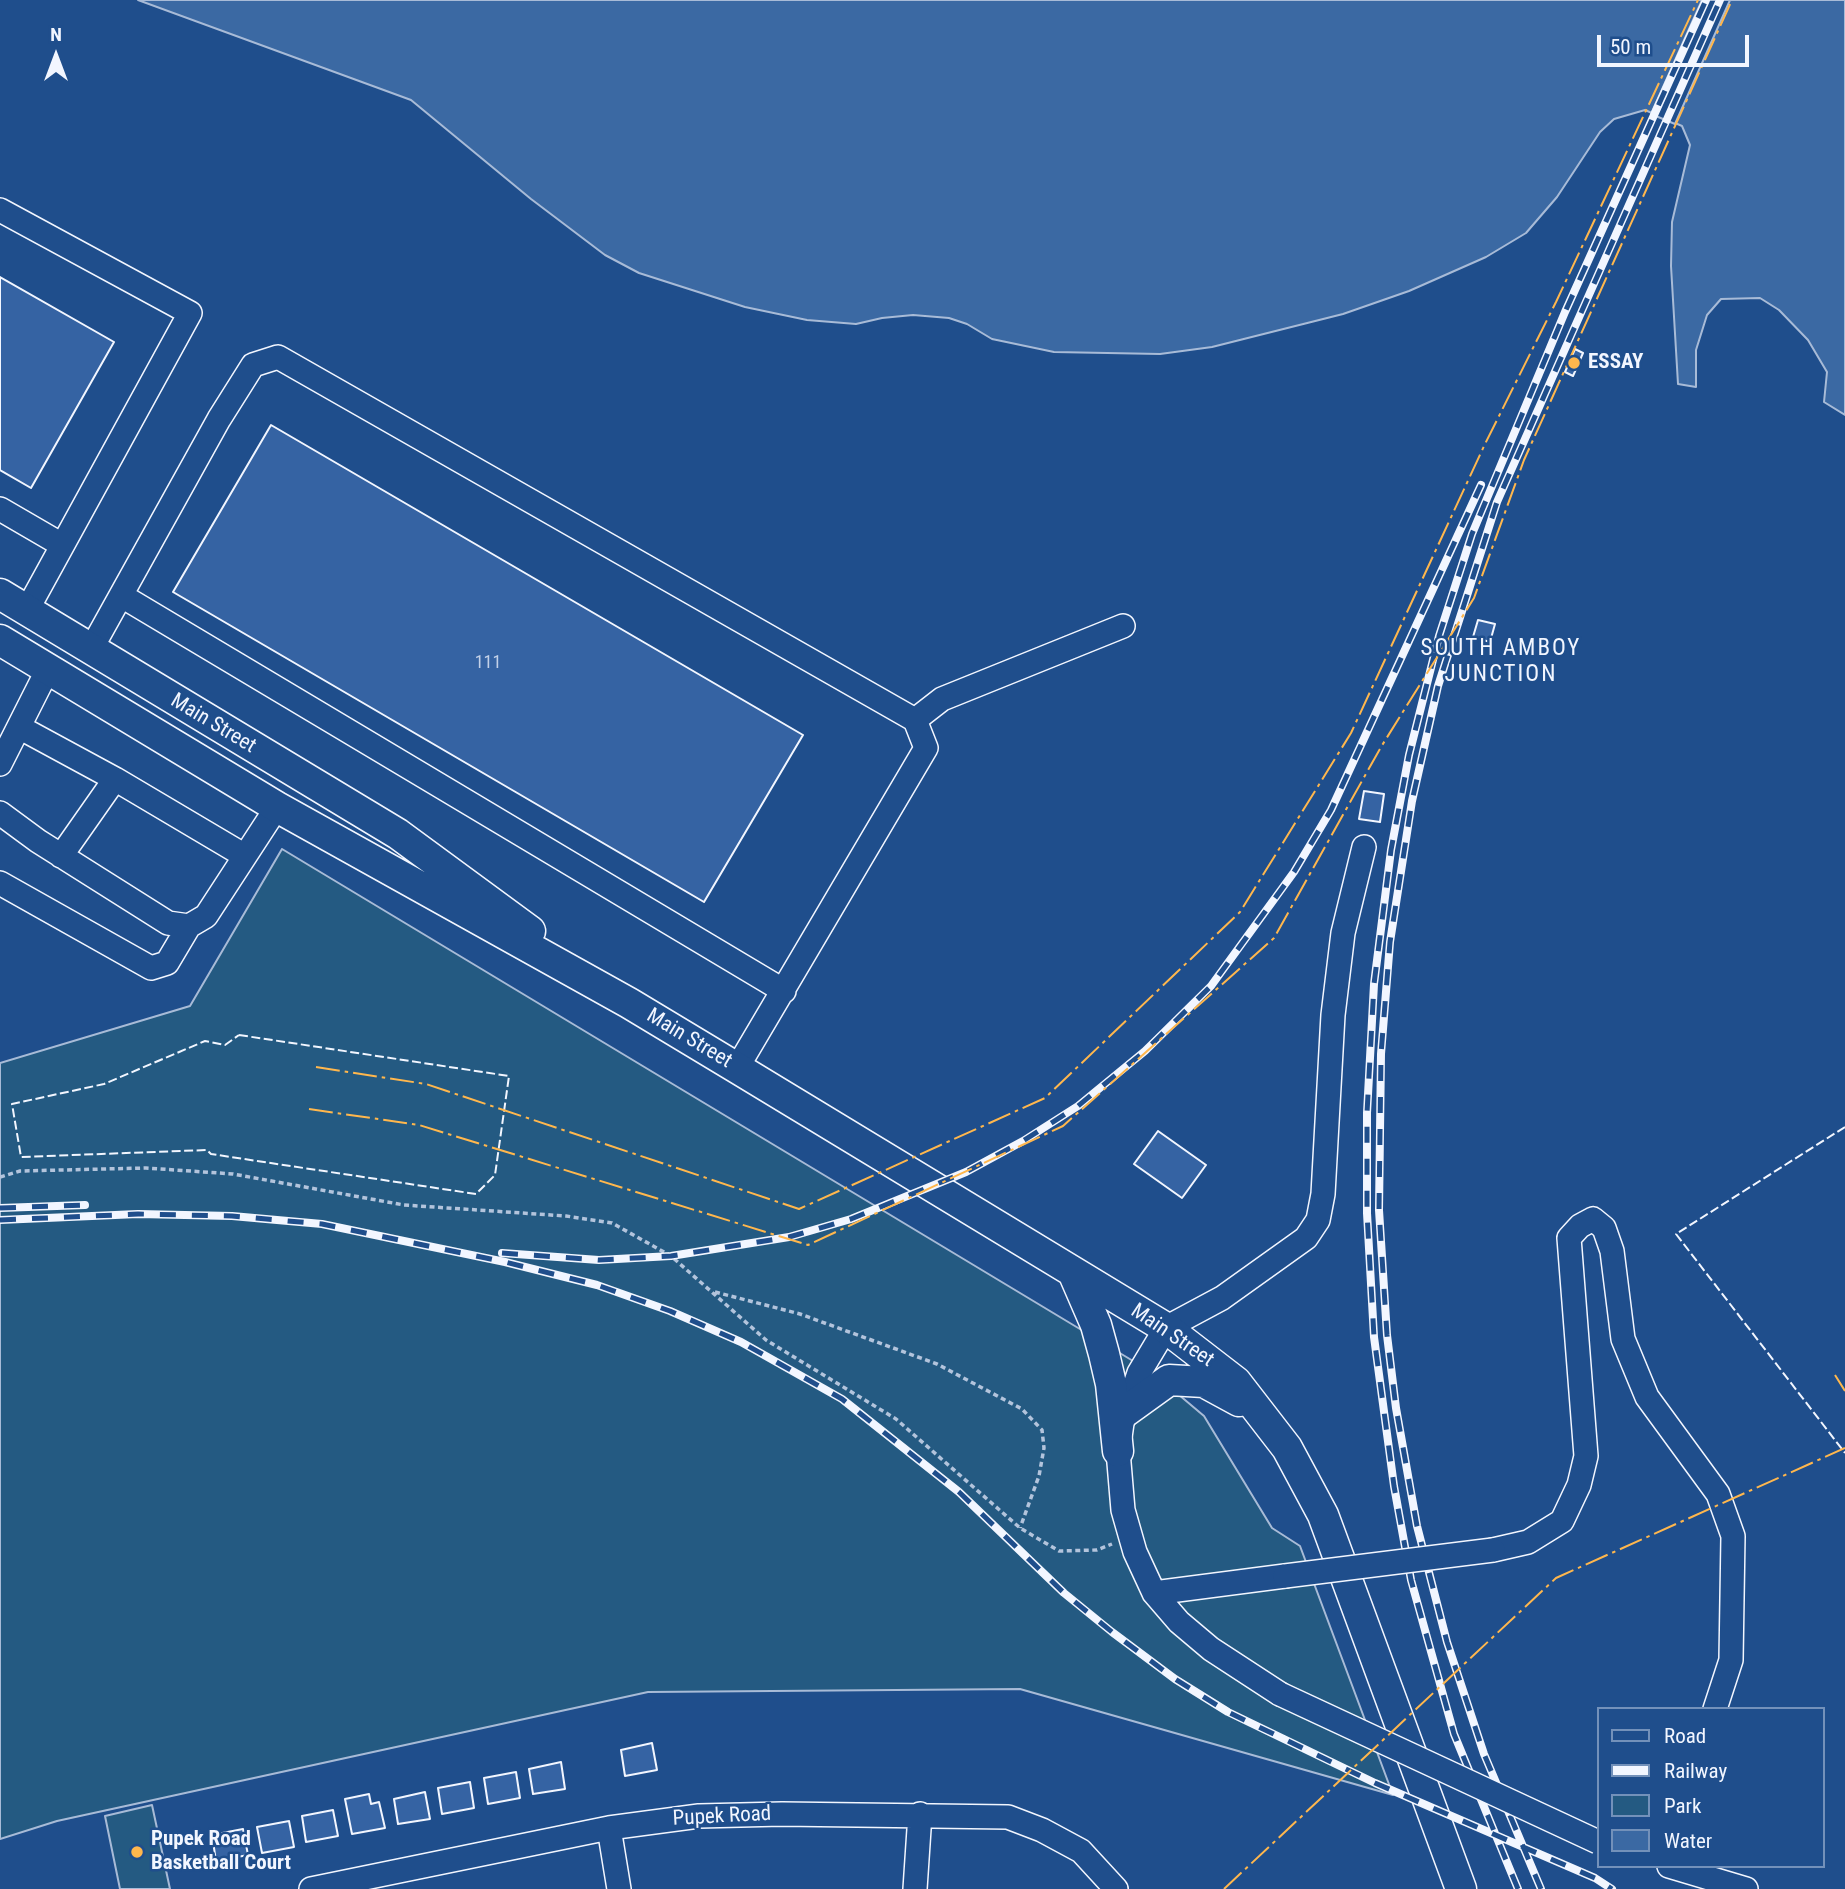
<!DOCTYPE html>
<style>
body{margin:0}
#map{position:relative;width:1845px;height:1889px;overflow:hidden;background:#1f4e8c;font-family:"Roboto Condensed",sans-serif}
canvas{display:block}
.legend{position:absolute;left:1597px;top:1707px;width:228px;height:161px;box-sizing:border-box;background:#1f4e8c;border:2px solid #7391ba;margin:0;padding:9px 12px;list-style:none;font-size:21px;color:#f2f6ff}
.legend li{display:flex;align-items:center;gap:14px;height:35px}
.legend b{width:35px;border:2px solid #7391ba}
.north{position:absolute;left:21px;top:21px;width:70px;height:70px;-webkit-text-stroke:5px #1f4e8c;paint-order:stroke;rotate:0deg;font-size:19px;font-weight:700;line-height:28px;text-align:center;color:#f2f6ff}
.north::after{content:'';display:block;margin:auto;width:24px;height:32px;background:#f2f6ff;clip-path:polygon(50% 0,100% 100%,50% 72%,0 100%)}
.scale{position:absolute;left:1597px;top:35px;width:152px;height:32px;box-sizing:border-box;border:4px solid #f2f6ff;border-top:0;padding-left:9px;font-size:21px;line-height:24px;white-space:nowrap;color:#f2f6ff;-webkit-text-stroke:5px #1f4e8c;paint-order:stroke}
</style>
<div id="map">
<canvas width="1845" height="1889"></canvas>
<ul class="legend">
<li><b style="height:9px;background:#1f4e8c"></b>Road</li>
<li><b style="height:9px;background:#f2f6ff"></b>Railway</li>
<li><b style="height:19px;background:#245a82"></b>Park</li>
<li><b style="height:19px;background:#3b69a3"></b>Water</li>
</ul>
<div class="north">N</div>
<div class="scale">50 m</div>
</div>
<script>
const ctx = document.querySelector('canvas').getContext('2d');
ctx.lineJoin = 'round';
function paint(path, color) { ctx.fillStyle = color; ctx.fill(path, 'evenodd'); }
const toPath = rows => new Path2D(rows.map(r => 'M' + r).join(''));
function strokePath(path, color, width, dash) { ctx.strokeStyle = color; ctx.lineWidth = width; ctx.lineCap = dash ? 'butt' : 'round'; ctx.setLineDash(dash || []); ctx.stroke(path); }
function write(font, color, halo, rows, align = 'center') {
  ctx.font = font + ' "Roboto Condensed",sans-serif'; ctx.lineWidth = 5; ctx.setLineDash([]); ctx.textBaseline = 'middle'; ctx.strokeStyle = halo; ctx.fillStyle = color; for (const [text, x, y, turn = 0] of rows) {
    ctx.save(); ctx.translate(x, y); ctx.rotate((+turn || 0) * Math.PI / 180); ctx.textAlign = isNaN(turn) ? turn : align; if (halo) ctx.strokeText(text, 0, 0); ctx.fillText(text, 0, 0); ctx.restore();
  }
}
const green = toPath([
 [282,849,1153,1373,1204,1416,1272,1528,1300,1546,1393,1795,1020,1689,648,1692,57,1821,0,1839,0,1063,190,1006,282,849],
 [152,1805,170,1889,120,1889,105,1816,152,1805]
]);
const water = toPath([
 [138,0,1845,0,1845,415,1824,402,1827,372,1808,340,1779,310,1760,298,1721,299,1707,315,1696,350,1696,387,1678,384,1671,266,1672,222,1690,145,1682,126,1645,110,1614,119,1600,132,1557,197,1526,233,1486,257,1409,291,1343,314,1212,347,1160,354,1054,352,992,339,967,324,949,318,913,315,882,318,856,324,807,320,745,307,639,273,605,255,531,199,411,100,138,0]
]);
const pier = toPath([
 [1702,0,1730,0,1675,124,1651,114,1702,0]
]);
const building = toPath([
 [0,277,114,342,31,488,0,470,0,277],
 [1575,349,1583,353,1573,376,1565,372,1575,349],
 [271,425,803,735,704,902,173,592,271,425],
 [1478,620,1495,624,1490,642,1473,637,1478,620],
 [1364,791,1384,794,1380,822,1359,819,1364,791],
 [1158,1131,1206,1165,1182,1198,1134,1164,1158,1131],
 [652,1743,657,1770,625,1776,621,1750,652,1743],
 [561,1762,565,1789,533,1794,529,1769,561,1762],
 [516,1772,520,1798,488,1804,484,1778,516,1772],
 [470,1782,474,1808,442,1814,438,1788,470,1782],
 [425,1792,430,1819,398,1824,394,1799,425,1792],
 [369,1794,371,1804,379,1802,385,1828,352,1834,345,1799,369,1794],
 [333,1810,338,1836,306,1842,302,1816,333,1810],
 [289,1821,294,1847,262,1853,257,1827,289,1821],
 [243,1829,248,1855,216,1861,212,1835,243,1829]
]);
const path = toPath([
 [0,1177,20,1171,146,1168,233,1174,404,1205,566,1216,612,1223,671,1256,766,1340,896,1419,1020,1528,1059,1551,1097,1550,1112,1544],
 [715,1292,800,1314,937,1364,1022,1409,1042,1430,1044,1448,1039,1476,1020,1528]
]);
const minor = toPath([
 [0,210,190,313,27,610],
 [0,509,62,545],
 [122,596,784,991],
 [90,651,219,419,253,365,278,357,915,720,926,748,737,1068],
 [915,720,942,699,1123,626],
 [19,727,115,779,245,856],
 [0,764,48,669],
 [0,813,38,841,168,923,189,926,206,916,277,807],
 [61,856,115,779],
 [0,883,151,968,167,963,189,926],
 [1493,1550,1528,1542,1562,1521,1579,1485,1586,1456,1569,1238,1580,1226,1593,1219,1604,1228,1612,1251,1623,1339,1647,1397,1718,1494,1733,1536,1731,1660,1715,1709],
 [1154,1593,1285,1576],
 [1280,1694,1211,1649,1179,1622,1154,1593,1135,1552,1123,1510,1118,1451,1122,1423,1139,1373,1166,1328,1222,1298,1306,1238,1318,1220,1323,1194,1333,1015,1343,933,1364,847],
 [609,1828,619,1889],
 [1669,1866,1746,1889],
 [311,1889,609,1828,699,1816,782,1814,1008,1817,1042,1830,1081,1851,1116,1889],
 [915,1889,920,1814]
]);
const major = toPath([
 [0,594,398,834,530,931],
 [0,640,277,807,629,1003,737,1068,1166,1328,1236,1382,1287,1448,1323,1515,1461,1889],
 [1073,1272,1096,1325,1104,1354,1111,1384,1118,1451],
 [1126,1411,1169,1380,1204,1382,1239,1401]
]);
const rail = toPath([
 [0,1208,85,1205],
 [0,1220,138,1214,232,1216,322,1224,505,1262,597,1285,670,1311,741,1342,842,1399,959,1492,1064,1593,1112,1632,1175,1679,1228,1712,1375,1783,1595,1878,1612,1889],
 [502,1253,599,1260,671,1256,789,1237,851,1219,966,1172,1023,1141,1078,1106,1145,1051,1211,986,1294,872,1331,810,1481,485],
 [1518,1889,1454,1734,1411,1580,1394,1486,1374,1337,1367,1213,1367,1113,1374,984,1391,850,1409,755,1439,636,1472,534,1565,312,1706,0],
 [1541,1889,1484,1754,1447,1642,1417,1526,1396,1408,1387,1335,1379,1210,1381,1054,1390,942,1412,801,1438,686,1497,502,1720,0]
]);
const minorBridge = toPath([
 [1285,1576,1493,1550],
 [1280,1694,1598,1842]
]);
const fence = toPath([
 [239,1035,509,1076,495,1175,476,1194,211,1154,207,1150,21,1157,12,1104,104,1084,205,1041,225,1045,239,1035],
 [1845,1127,1676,1234,1845,1453]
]);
const power = toPath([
 [316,1067,426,1084,799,1209,1045,1098,1240,912,1351,733,1485,444,1556,302,1698,0],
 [309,1109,419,1125,808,1245,1063,1126,1274,938,1381,747,1474,598,1524,460,1732,0],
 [1835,1375,1845,1391],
 [1224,1889,1556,1578,1845,1448]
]);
const markers = [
 [1574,363,7,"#ffb74d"],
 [137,1852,7,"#ffb74d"]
];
const numberNames = [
 ["111",488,663]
];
const poiNames = [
 ["ESSAY",1588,363],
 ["Pupek Road",151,1840],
 ["Basketball Court",151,1864]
];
const streetNames = [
 ["Main Street",213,724,31],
 ["Main Street",689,1039,31],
 ["Main Street",1172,1336,34],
 ["Pupek Road",722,1817,-3]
];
const neighbourhoodNames = [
 ["SOUTH AMBOY",1501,649],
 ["JUNCTION",1501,675]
];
paint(green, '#245a82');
strokePath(green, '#a8bbd7', 2);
paint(water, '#3b69a3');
strokePath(water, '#a8bbd7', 2);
paint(pier, '#1f4e8c');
strokePath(pier, '#a8bbd7', 2);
paint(building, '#3563a3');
strokePath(building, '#f2f6ff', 2);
strokePath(minor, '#f2f6ff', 26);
strokePath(major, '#f2f6ff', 33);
strokePath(path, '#b3c4dc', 3.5, [5, 3.5]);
strokePath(minor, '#1f4e8c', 23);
strokePath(major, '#1f4e8c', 30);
strokePath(rail, '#f2f6ff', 8);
strokePath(rail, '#1f4e8c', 5, [16]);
strokePath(minorBridge, '#f2f6ff', 26, []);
strokePath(minorBridge, '#1f4e8c', 23);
strokePath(fence, '#f2f6ff', 2, [9, 3.5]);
strokePath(power, '#ffb74d', 2, [24, 5, 3.5, 5]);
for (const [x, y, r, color] of markers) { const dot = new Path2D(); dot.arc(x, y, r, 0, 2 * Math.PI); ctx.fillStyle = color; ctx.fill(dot); strokePath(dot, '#1f4e8c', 2.5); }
write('18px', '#c3d1e8', null, numberNames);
write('bold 21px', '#f2f6ff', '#1f4e8c', poiNames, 'left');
write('21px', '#f2f6ff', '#1f4e8c', streetNames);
ctx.letterSpacing = '2px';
write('23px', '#f2f6ff', '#1f4e8c', neighbourhoodNames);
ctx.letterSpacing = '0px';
</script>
